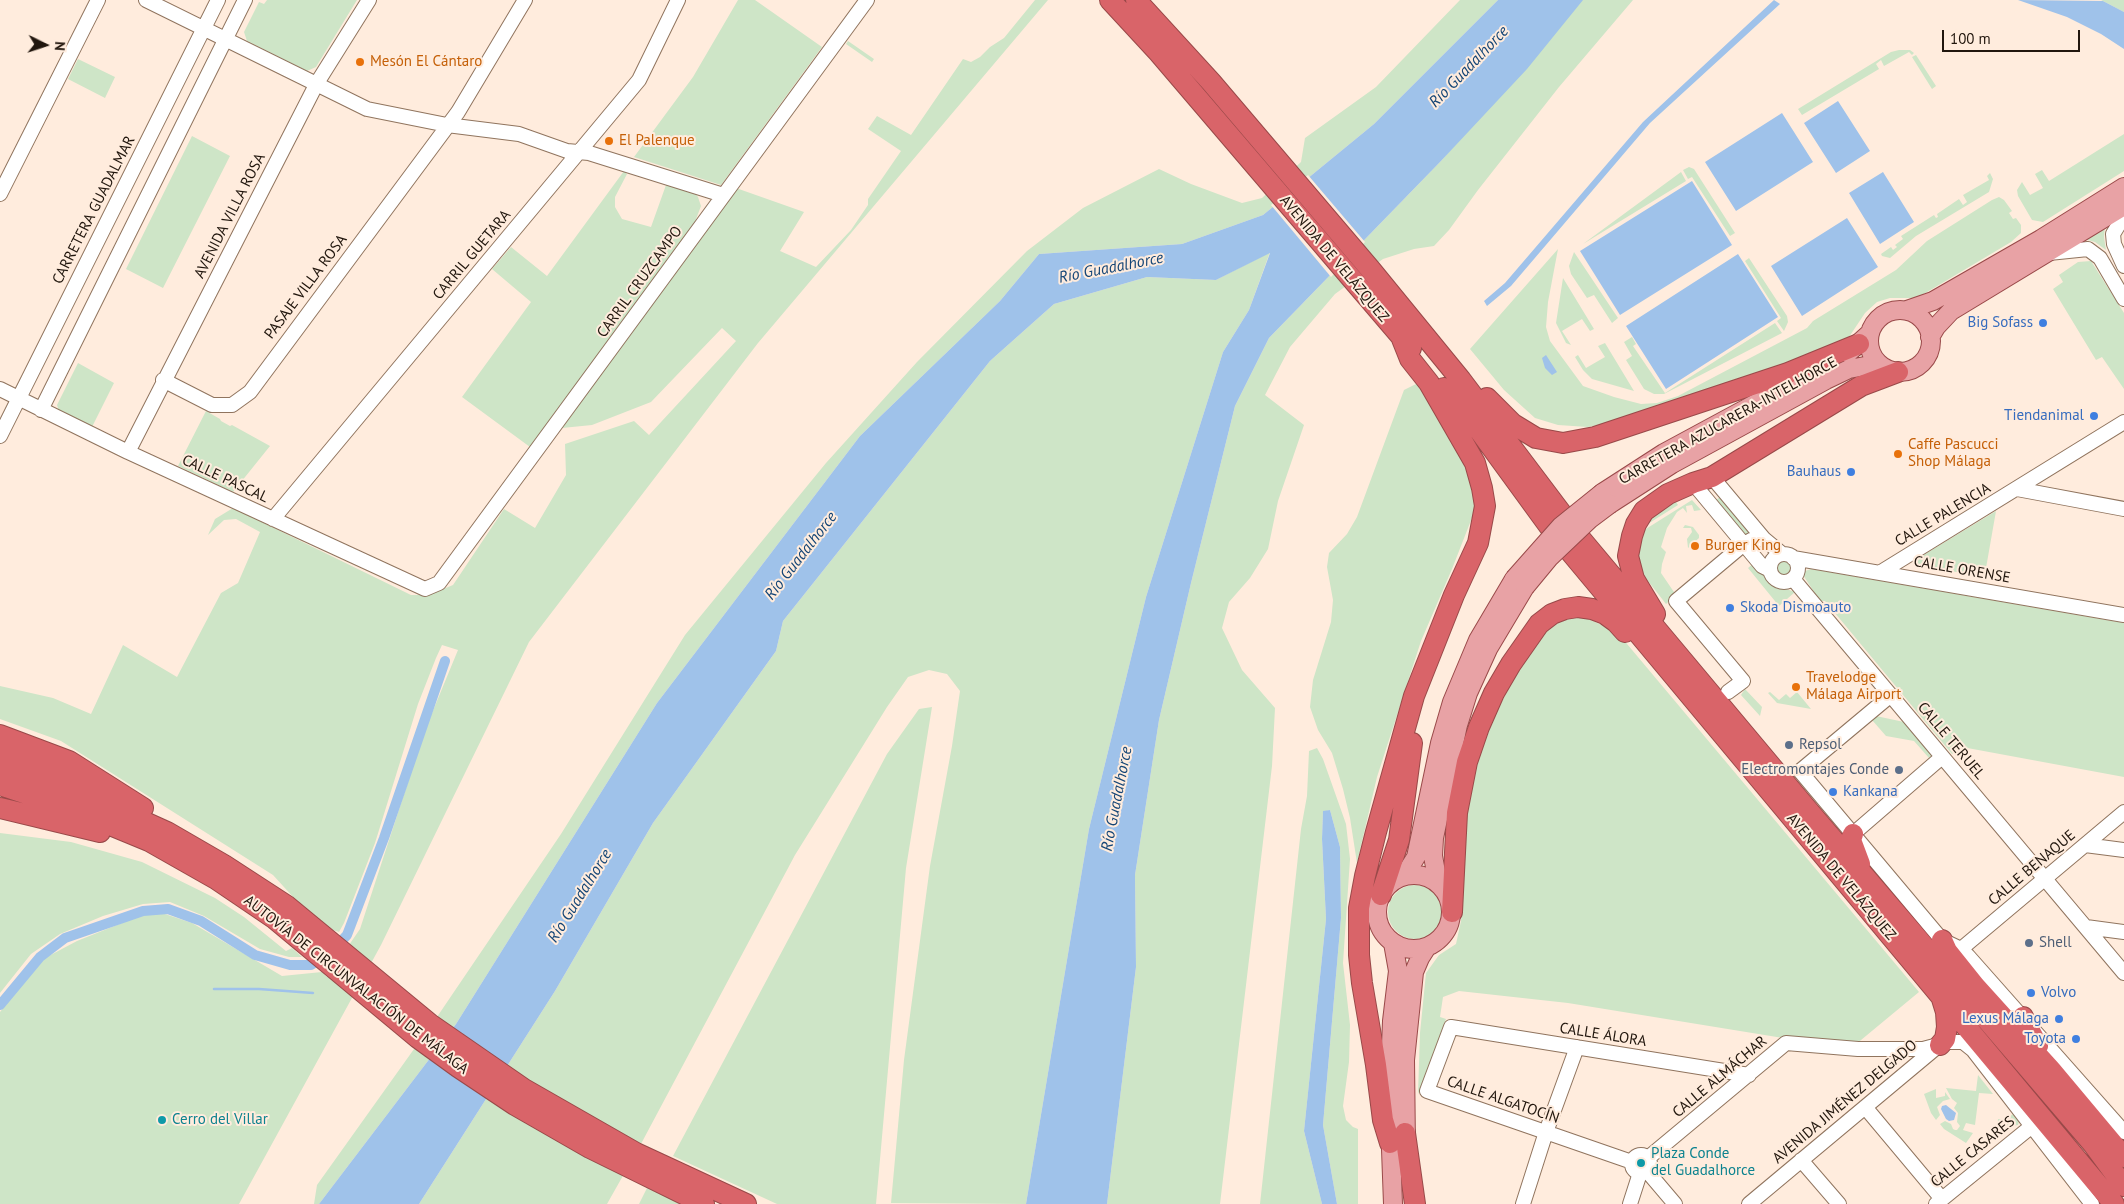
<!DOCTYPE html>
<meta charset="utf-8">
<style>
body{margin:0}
#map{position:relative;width:2124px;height:1204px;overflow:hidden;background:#ffecdd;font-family:"PT Sans",sans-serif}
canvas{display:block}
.north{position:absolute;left:20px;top:20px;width:50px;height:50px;-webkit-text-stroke:4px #ffecdd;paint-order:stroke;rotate:94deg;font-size:14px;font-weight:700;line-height:20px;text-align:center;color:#21160d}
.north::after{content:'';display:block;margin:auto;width:18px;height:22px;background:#21160d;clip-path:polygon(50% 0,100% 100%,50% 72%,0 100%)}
.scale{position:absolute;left:1942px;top:30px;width:138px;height:22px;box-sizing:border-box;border:2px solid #21160d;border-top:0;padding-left:6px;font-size:15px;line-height:18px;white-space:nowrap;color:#21160d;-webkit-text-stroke:4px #ffecdd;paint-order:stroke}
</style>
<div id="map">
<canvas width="2124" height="1204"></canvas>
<div class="north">N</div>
<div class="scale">100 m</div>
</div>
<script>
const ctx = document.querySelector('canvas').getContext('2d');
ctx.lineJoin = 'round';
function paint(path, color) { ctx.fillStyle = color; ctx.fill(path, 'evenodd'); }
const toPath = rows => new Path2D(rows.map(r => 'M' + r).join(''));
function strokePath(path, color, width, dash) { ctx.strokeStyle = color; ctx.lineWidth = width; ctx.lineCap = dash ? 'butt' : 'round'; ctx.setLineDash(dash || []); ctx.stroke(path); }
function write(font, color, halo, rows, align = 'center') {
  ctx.font = font + ' "PT Sans",sans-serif'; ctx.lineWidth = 4; ctx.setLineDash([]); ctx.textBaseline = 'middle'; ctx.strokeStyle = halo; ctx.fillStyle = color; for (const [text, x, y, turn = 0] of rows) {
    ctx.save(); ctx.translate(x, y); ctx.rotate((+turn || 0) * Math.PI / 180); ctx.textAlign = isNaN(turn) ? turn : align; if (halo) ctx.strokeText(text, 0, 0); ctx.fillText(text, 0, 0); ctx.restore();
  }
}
const green = toPath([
 [267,0,357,0,316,67,307,71,247,41,244,32,259,2,264,4],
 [738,0,755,0,822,47,721,185,634,157,693,77],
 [1035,0,1048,0,758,343,529,642,381,945,239,1204,0,1204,0,1012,43,959,77,941,132,919,155,912,165,914,192,923,282,976,322,972,327,977,360,929,425,730,458,650,442,645,436,658,418,704,375,843,344,923,339,932,333,930,294,898,273,875,61,741,0,719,0,686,53,698,91,714,123,645,177,677,221,593,238,583,260,532,236,519,224,520,208,535,215,519,233,508,411,595,429,595,453,585,504,509,535,528,566,475,565,444,634,421,649,435,736,341,722,328,651,402,592,425,562,428,736,188,804,212,780,251,816,267,851,230,868,205,868,199,901,151,868,129,877,116,911,135,963,59,971,62,980,57,990,47,1004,38],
 [1460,0,1498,0,1374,124,1263,215,1182,244,1039,254,1000,301,860,436,657,703,456,1024,319,1204,314,1204,317,1185,439,1014,561,834,685,635,826,463,917,362,1027,251,1083,208,1159,169,1191,184,1242,203,1262,198,1301,162,1305,138,1376,87],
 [1581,0,1633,0,1559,87,1478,190,1449,230,1434,246,1414,249,1383,259,1335,294,1290,347,1265,395,1304,425,1278,501,1268,549,1250,578,1229,602,1222,628,1242,670,1275,708,1272,766,1220,1204,1107,1204,1136,967,1135,875,1159,720,1191,583,1235,406,1269,338,1441,161],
 [2101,0,2124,0,2124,12,2122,11],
 [848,41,874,59,872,62,846,44],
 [1899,50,1910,50,1914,53,1912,55,1909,52,1884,66,1881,60,1876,64,1879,69,1802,115,1798,109,1891,52],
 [1916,55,1936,86,1932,89,1912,57],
 [78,59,115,77,105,98,68,79],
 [2124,134,2124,171,2043,222,2032,220,2018,196,2017,190,2022,182,2030,195,2043,188,2035,174,2042,170,2049,181],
 [192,136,230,156,163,288,126,269],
 [1689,167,1694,169,1735,233,1730,236,1692,177,1688,179,1683,170],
 [624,171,627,174,615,197,615,207,622,219,651,227,666,185,694,192,698,197,701,206,693,227,530,447,462,397,531,302,492,269,511,247,547,276],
 [1681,172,1686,181,1583,244],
 [1990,173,1993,179,1989,192,1916,236,1890,258,1882,256,1881,254,1891,247,1893,250,1897,247,1895,245,1903,239,1901,236,1934,215,1936,218,1938,217,1937,214,1959,199,1963,205,1967,202,1963,195,1989,180,1987,176],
 [1999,197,2004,200,2012,211,2009,213,2013,219,2016,218,2021,225,2021,233,2011,242,1917,298,1890,298,1877,302,1865,313,1849,337,1816,356,1609,423,1588,427,1558,425,1535,418,1504,390,1470,349,1558,249,1548,302,1546,327,1550,341,1583,386,1614,397,1641,404,1657,403,1678,396,1807,328,1813,321,1896,270,1927,241,1992,200],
 [2105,226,2104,237,2106,250,2095,242,2084,239],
 [1270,252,1249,310,1223,352,1146,597,1089,829,1026,1204,891,1203,904,1060,930,866,952,746,960,691,947,674,929,670,908,677,887,707,795,855,642,1142,607,1204,419,1204,555,991,653,823,776,651,783,621,990,361,1054,304,1147,277,1216,280],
 [1574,252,1618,318,1612,323,1594,295,1587,298,1571,274,1569,266],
 [1749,258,1787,316,1788,322,1784,331,1777,321,1781,318,1745,261],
 [2091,261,2124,313,2124,389,2102,357,2096,360,2053,289,2063,282,2059,275,2078,262],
 [1563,278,1594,329,1590,331,1582,319,1562,331,1571,345,1566,343,1556,323],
 [1775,323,1782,333,1664,394,1654,394,1644,389,1626,360,1632,356,1624,342,1632,337,1636,344,1633,346,1665,393],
 [1605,343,1634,391,1592,379,1583,370,1575,357,1578,355,1586,368,1605,357,1598,346],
 [78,363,114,383,92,427,59,411,57,405],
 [1420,382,1444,418,1474,484,1475,510,1452,569,1421,641,1377,777,1357,863,1350,818,1343,789,1332,753,1318,730,1310,707,1313,680,1331,622,1333,600,1327,567,1329,553,1347,534,1357,517,1404,390],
 [206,411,220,419,221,421,230,426,232,425,270,446,233,492,178,466],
 [1721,496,1754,535,1746,538,1715,501],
 [1674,499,1678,505,1643,527,1651,516],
 [1692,500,1701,510,1694,511,1692,505,1686,506,1687,513,1683,508,1677,512,1667,528,1661,547,1666,552,1662,564,1661,573,1676,595,1666,604,1641,572,1637,553,1641,532],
 [1996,511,1986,568,1974,566,1973,575,1917,565,1917,559],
 [1685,525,1693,527,1699,535,1699,538,1688,548,1687,539,1692,532,1691,528,1683,528],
 '1776 569a8 8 0 1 1 16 0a8 8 0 1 1-16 0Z',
 [1754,563,1772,584,1795,592,1779,606,1748,568],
 [1811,569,2124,623,2124,777,1962,747,1952,754,1825,601,1820,601,1803,575,1805,571],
 [1584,617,1617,632,1919,992,1855,1045,1783,1038,1568,1003,1459,991,1443,997,1440,1017,1446,1019,1418,1094,1420,1033,1426,973,1439,955,1456,944,1461,921,1464,816,1475,764,1499,707,1526,656,1546,631,1564,619],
 [1745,689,1762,707,1760,716,1741,695],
 [1770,692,1779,700,1786,694,1790,698,1797,692,1811,709,1777,703,1768,693],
 [932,707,906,868,876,1204,777,1204,673,1156,887,754,919,709],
 [1876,716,1904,722,1932,755,1929,758,1914,741,1886,736,1872,720],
 [1317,748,1323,759,1346,824,1350,859,1343,963,1350,1025,1349,1062,1343,1106,1346,1120,1353,1127,1358,1129,1358,1204,1337,1204,1323,1125,1341,918,1340,847,1330,810,1323,812,1322,839,1326,919,1304,1131,1322,1204,1260,1204,1301,829,1307,796,1309,751],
 [0,833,71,842,142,862,215,898,244,917,286,951,292,948,302,957,289,957,260,949,204,916,170,902,143,904,103,916,60,934,31,954,0,993],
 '1388 912a27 27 0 1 1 54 0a27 27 0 1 1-54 0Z',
 [1978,1075,1993,1094,1979,1093,1975,1125,1966,1123,1963,1130,1973,1133,1966,1143,1944,1129,1940,1124,1945,1121,1951,1124,1953,1129,1955,1130,1957,1130,1960,1126,1957,1122,1958,1113,1954,1108,1957,1103,1952,1099,1946,1088,1976,1091],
 [1936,1089,1936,1098,1945,1096,1945,1092,1950,1099,1943,1101,1937,1107,1940,1115,1936,1120,1931,1113,1924,1094],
 [2014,1113,2019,1121,2018,1125,2011,1126,2009,1124,2008,1131,2004,1133,1997,1133,1998,1119,2006,1120],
 [647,1188,685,1204,639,1204]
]);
const water = toPath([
 [1498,0,1583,0,1527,69,1441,161,1269,338,1235,406,1191,583,1159,720,1135,875,1136,967,1107,1204,1026,1204,1089,829,1146,597,1223,352,1249,310,1270,253,1216,280,1147,277,1054,304,990,361,783,621,776,651,653,823,555,991,419,1204,319,1204,456,1024,657,703,860,436,1000,301,1039,254,1182,244,1263,215,1374,124],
 [1774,0,1780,4,1650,123,1511,286,1487,306,1484,301,1505,283,1643,122],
 [2018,0,2103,1,2124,12,2124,49,2101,34,2067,17],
 [1838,101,1870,151,1836,173,1804,123],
 [1782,113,1813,162,1736,211,1705,162],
 [1883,172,1914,222,1880,244,1849,193],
 [1692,181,1732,245,1620,315,1580,251],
 [1847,218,1878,267,1802,316,1771,266],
 [1738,254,1778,317,1666,389,1626,326],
 [1546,355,1557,372,1552,375,1545,368,1542,358],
 [1330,810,1340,847,1341,918,1323,1125,1337,1204,1322,1204,1304,1131,1326,919,1322,839,1323,811],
 [1946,1105,1956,1113,1954,1120,1949,1121,1946,1119,1941,1109,1942,1106]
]);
const pier = toPath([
 [1308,175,1365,242,1331,277,1271,205]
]);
const stream = toPath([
 [214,989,259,989,313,993]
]);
const canal = toPath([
 [335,948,347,935,384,838,445,661],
 [0,1005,40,957,65,938,143,911,168,909,201,921,255,955,290,965,311,965,324,957]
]);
const minor = toPath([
 [146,0,367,109,447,125,519,134,567,151,589,153,723,195],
 [0,194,98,0],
 [2124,216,2113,234,2114,244,2124,266],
 [2049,253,2088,249,2100,258,2124,299],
 [163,380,212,405,232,405,250,392,458,112,525,0],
 [0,389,128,452,425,589,439,583,867,0],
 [41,410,245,0],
 [0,436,218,0],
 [128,452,317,83,369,0],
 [1712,477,1764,539,1782,554],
 [1693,483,1762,566,1770,570],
 [2017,489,2124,509],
 [273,519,639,80,678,0],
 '1770 568a14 14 0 1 1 28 0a14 14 0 1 1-28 0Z',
 [1793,558,2124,615],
 [1881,572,2124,422],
 [1793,579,2124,973],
 [1728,692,1743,681,1676,601,1744,544,1751,540,1764,539],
 [1891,695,1800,771,1942,940,1961,949,1968,956,2124,1132],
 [1853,834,1942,757],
 [2085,845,2124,850],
 [2086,927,2124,932],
 [1961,949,2124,812],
 [1865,1107,1942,1199],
 '1632 1164a9 9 0 1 1 18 0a9 9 0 1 1-18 0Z',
 [1648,1158,1786,1043,1858,1049,1923,1049,1949,1042,1963,1042,1973,1050,2092,1204],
 [1801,1160,1839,1204],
 [1632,1162,1427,1091,1451,1027,1749,1075],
 [1647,1171,1675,1204],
 [1523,1204,1546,1132,1577,1047],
 [1630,1204,1640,1173],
 [1749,1204,1937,1047],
 [1936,1204,2032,1126]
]);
const major = toPath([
 [1907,310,1933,301,2041,239,2124,187],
 '1869 341a31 31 0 1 1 62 0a31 31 0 1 1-62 0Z',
 [1930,337,1936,327,1951,311,2124,206],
 [1848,353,1870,333],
 [1602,493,1664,453,1825,366],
 [1610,504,1672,464,1826,380,1849,369,1865,366,1882,366],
 '1377 912a37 37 0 1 1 74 0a37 37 0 1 1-74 0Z',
 [1404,876,1416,857,1440,743,1452,702,1478,640,1514,579],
 [1438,883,1433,856,1434,838,1458,725,1468,693,1488,649,1525,587],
 [1393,943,1398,971,1392,1021,1389,1095,1393,1204],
 [1406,1146,1405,1060,1411,1002,1414,972,1420,958,1427,947]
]);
const highway = toPath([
 [1110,0,1159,53,1411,348],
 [1136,0,1211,82,1371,270,1461,380,1562,514],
 [1444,388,1479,430,1549,526],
 [1487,398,1513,424,1536,438,1563,443,1595,437,1788,373,1859,344],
 [1580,538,1807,809,2093,1144,2124,1186],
 [1568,549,2114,1204],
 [1655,614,1634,579,1628,556,1632,536,1636,524,1644,511,1668,494,1693,483,1712,477,1861,386,1898,372],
 [0,735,69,761,143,808],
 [0,750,59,771,93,787],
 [0,769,79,794,125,813,167,832,224,865,287,906,430,1024,524,1089,636,1153,746,1204],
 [0,785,69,808,149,841,216,879,275,919,418,1038,458,1067,515,1105,590,1148,704,1204],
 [0,808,100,832],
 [1853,834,1851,840,1860,864],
 [1381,895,1399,840,1412,743],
 [1452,912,1457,813,1467,762,1479,727,1494,693,1511,664,1539,624,1552,614,1565,609,1578,607,1592,609,1605,614,1616,622,1625,632],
 [1942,940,1947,951,1975,986,2051,1070,2124,1157],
 [2023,1017,2038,1046],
 [1940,1045,1945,1039,1947,1027,1946,1012,1942,999],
 [1405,1133,1415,1204],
 [1390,1143,1383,1120,1376,1065,1362,983,1359,955,1359,908,1365,876,1376,832,1414,696,1454,595,1478,543,1485,506,1482,488,1475,463,1429,383,1410,359,1402,339]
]);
const majorBridge = toPath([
 [1514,579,1561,526,1602,493],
 [1525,587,1549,558,1590,519,1610,504]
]);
const markers = [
 [360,62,5,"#e8710a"],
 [609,141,5,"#e8710a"],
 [2043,323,5,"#3f7fe0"],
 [2094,416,5,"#3f7fe0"],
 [1898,454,5,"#e8710a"],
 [1851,472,5,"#3f7fe0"],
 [1695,546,5,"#e8710a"],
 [1730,608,5,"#3f7fe0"],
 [1796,687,5,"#e8710a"],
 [1789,745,5,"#5c6f8a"],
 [1899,770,5,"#5c6f8a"],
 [1833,792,5,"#3f7fe0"],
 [2029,943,5,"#5c6f8a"],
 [2031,993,5,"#3f7fe0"],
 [2059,1019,5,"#3f7fe0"],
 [2076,1039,5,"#3f7fe0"],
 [162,1120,5,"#0f9aa8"],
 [1641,1163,5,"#0f9aa8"]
];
const foodNames = [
 ["Mesón El Cántaro",370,62],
 ["El Palenque",619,141],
 ["Caffe Pascucci",1908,445],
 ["Shop Málaga",1908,462],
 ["Burger King",1705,546],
 ["Travelodge",1806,678],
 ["Málaga Airport",1806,695]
];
const streetNames = [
 ["CARRETERA GUADALMAR",94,210,-63],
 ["AVENIDA VILLA ROSA",230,216,-63],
 ["CARRIL GUETARA",472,255,-50],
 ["AVENIDA DE VELÁZQUEZ",1334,259,50],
 ["CARRIL CRUZCAMPO",640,282,-54],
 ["PASAJE VILLA ROSA",306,287,-53],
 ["CARRETERA AZUCARERA-INTELHORCE",1728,421,-29],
 ["CALLE PASCAL",225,479,25],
 ["CALLE PALENCIA",1943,515,-31],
 ["CALLE ORENSE",1962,570,10],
 ["CALLE TERUEL",1951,741,50],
 ["CALLE BENAQUE",2032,868,-40],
 ["AVENIDA DE VELÁZQUEZ",1841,877,50],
 ["AUTOVÍA DE CIRCUNVALACIÓN DE MÁLAGA",356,985,38],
 ["CALLE ÁLORA",1603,1035,9],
 ["CALLE ALMÁCHAR",1720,1077,-40],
 ["CALLE ALGATOCÍN",1503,1100,19],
 ["AVENIDA JIMÉNEZ DELGADO",1845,1102,-40],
 ["CALLE CASARES",1973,1152,-39]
];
const shopNames = [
 ["Big Sofass",2033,323],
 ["Tiendanimal",2084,416],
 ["Bauhaus",1841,472],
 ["Skoda Dismoauto",1740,608,"left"],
 ["Kankana",1843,792,"left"],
 ["Volvo",2041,993,"left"],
 ["Lexus Málaga",2049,1019],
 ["Toyota",2066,1039]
];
const serviceNames = [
 ["Repsol",1799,745],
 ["Electromontajes Conde",1889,770,"right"],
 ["Shell",2039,943]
];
const cultureNames = [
 ["Cerro del Villar",172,1120],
 ["Plaza Conde",1651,1154],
 ["del Guadalhorce",1651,1171]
];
const waterNames = [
 ["Río Guadalhorce",1469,67,-46],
 ["Río Guadalhorce",1111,268,-11],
 ["Río Guadalhorce",801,556,-52],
 ["Río Guadalhorce",1117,799,-79],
 ["Río Guadalhorce",580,896,-58]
];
paint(green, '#cee5c7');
paint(water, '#9fc2ea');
paint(pier, '#ffecdd');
strokePath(stream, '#9fc2ea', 2.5);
strokePath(canal, '#9fc2ea', 10);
strokePath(minor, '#90745e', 16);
strokePath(major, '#994949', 20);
strokePath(highway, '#994949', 22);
strokePath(minor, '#fff', 14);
strokePath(major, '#e8a2a5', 18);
strokePath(highway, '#d96469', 20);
strokePath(majorBridge, '#994949', 20, []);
strokePath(majorBridge, '#e8a2a5', 18);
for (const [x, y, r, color] of markers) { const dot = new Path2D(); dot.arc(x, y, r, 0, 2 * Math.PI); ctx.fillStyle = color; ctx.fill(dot); strokePath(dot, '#ffecdd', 2); }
write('15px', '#c56008', '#ffecdd', foodNames, 'left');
write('15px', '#21160d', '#ffecdd', streetNames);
write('15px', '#366cbe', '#ffecdd', shopNames, 'right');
write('15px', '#4e5e75', '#ffecdd', serviceNames, 'left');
write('15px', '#0d838f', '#ffecdd', cultureNames, 'left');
write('italic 16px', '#144576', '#ffecdd', waterNames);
</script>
